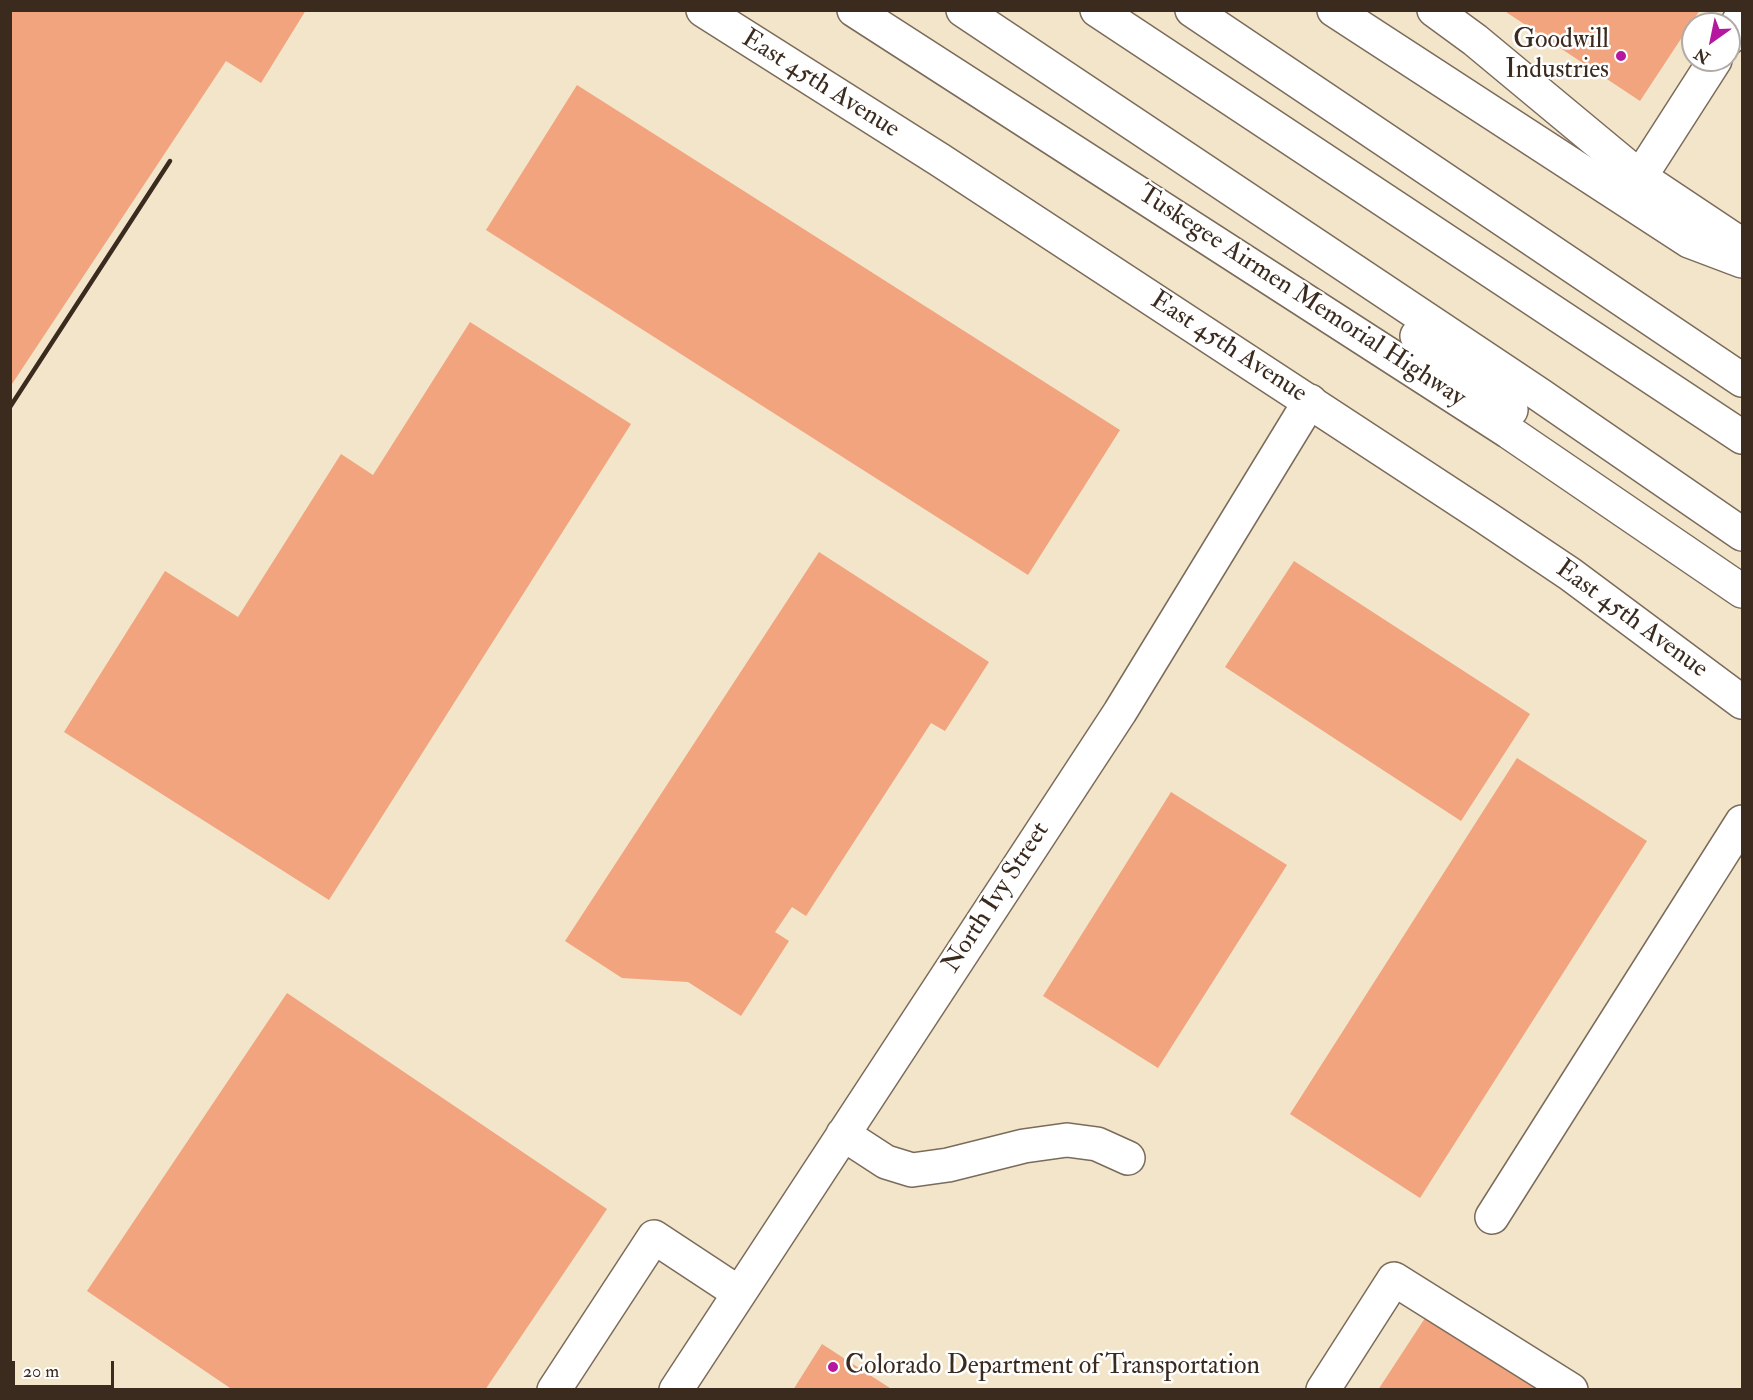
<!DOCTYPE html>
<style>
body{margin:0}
#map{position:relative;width:1753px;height:1400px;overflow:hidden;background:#f2e5ca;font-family:"IM FELL Double Pica",serif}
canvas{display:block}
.frame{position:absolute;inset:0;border:12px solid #3b2a1e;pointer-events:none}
.north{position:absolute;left:1681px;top:12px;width:60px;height:60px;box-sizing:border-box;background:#fff;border:2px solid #b1aaa5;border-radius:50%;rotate:213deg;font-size:16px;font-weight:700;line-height:24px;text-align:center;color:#3b2a1e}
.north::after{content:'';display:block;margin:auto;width:21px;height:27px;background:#b5179e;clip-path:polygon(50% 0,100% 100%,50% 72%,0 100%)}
.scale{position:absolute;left:12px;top:1361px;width:102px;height:27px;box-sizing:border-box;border:3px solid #3b2a1e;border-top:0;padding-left:8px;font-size:18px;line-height:21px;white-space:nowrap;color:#3b2a1e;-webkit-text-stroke:4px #fff;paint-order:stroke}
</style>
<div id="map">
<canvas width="1753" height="1400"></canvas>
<div class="frame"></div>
<div class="north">N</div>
<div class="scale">20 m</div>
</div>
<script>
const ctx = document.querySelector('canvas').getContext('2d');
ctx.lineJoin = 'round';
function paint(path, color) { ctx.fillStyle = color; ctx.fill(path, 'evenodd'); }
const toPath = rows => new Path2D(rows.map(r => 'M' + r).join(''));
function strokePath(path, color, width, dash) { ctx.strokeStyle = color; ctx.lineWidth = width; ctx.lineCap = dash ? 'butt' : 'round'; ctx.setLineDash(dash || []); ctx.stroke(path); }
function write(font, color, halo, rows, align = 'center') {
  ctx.font = font + ' "IM FELL Double Pica",serif'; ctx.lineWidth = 5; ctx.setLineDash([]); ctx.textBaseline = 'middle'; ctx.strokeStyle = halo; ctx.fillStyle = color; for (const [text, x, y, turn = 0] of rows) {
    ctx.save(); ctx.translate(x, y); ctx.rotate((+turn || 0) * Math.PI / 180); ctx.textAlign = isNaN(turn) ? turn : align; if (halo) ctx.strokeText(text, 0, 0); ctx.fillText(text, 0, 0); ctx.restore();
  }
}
const building = toPath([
 [10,10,306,10,261,83,226,61,10,387],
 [1503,10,1700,10,1640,101],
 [577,85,1120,430,1028,575,486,230],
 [470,322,631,424,329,900,64,732,165,571,238,617,341,454,373,475],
 [819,552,989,662,945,731,931,723,806,916,792,907,775,932,789,941,741,1016,688,982,622,978,565,941],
 [1294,561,1530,714,1461,821,1225,667],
 [1517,758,1647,841,1420,1198,1290,1114],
 [1171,792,1287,865,1158,1068,1043,996],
 [287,993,607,1209,485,1390,233,1390,87,1291],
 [1427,1315,1540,1390,1378,1390],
 [822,1344,893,1390,793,1390]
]);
const minor = toPath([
 [1729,38,1742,16],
 [1640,177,1715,60],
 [843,1134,886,1162,912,1170,948,1165,1024,1146,1067,1140,1097,1144,1128,1158],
 [1492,1217,1742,822],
 [554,1390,654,1237,739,1293],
 [676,1390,1120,712,1310,401],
 [1323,1390,1394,1279,1571,1390]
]);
const major = toPath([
 [703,10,940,160,1485,517,1570,574,1742,702],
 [1434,10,1475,40,1640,177,1742,245]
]);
const highway = toPath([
 [854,10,1509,432,1742,591],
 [963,10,1540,395,1742,534],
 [1097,10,1742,437],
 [1192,10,1742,380],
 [1334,10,1689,241,1742,261],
 [1417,336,1511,410]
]);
const rail = toPath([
 [10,407,170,161]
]);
const markers = [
 [1621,56,6,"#b5179e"],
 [833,1367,6,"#b5179e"]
];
const poiNames = [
 ["Goodwill",1609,41],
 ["Industries",1609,71],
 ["Colorado Department of Transportation",845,1367,"left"]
];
const streetNames = [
 ["East 45th Avenue",820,85,32],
 ["Tuskegee Airmen Memorial Highway",1301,297,33],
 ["East 45th Avenue",1228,348,33],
 ["East 45th Avenue",1631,620,36],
 ["North Ivy Street",997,898,-57]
];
paint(building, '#f1a47e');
strokePath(minor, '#7b6b5a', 36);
strokePath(major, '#7b6b5a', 36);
strokePath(highway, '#7b6b5a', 36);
strokePath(minor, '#fff', 33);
strokePath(major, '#fff', 33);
strokePath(highway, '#fff', 33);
strokePath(rail, '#3b2a1e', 4.5);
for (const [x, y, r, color] of markers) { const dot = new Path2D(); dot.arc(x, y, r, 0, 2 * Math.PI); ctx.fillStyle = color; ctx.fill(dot); strokePath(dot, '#fff', 2); }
write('26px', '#3b2a1e', '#fff', poiNames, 'right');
write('26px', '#3b2a1e', '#fff', streetNames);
</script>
